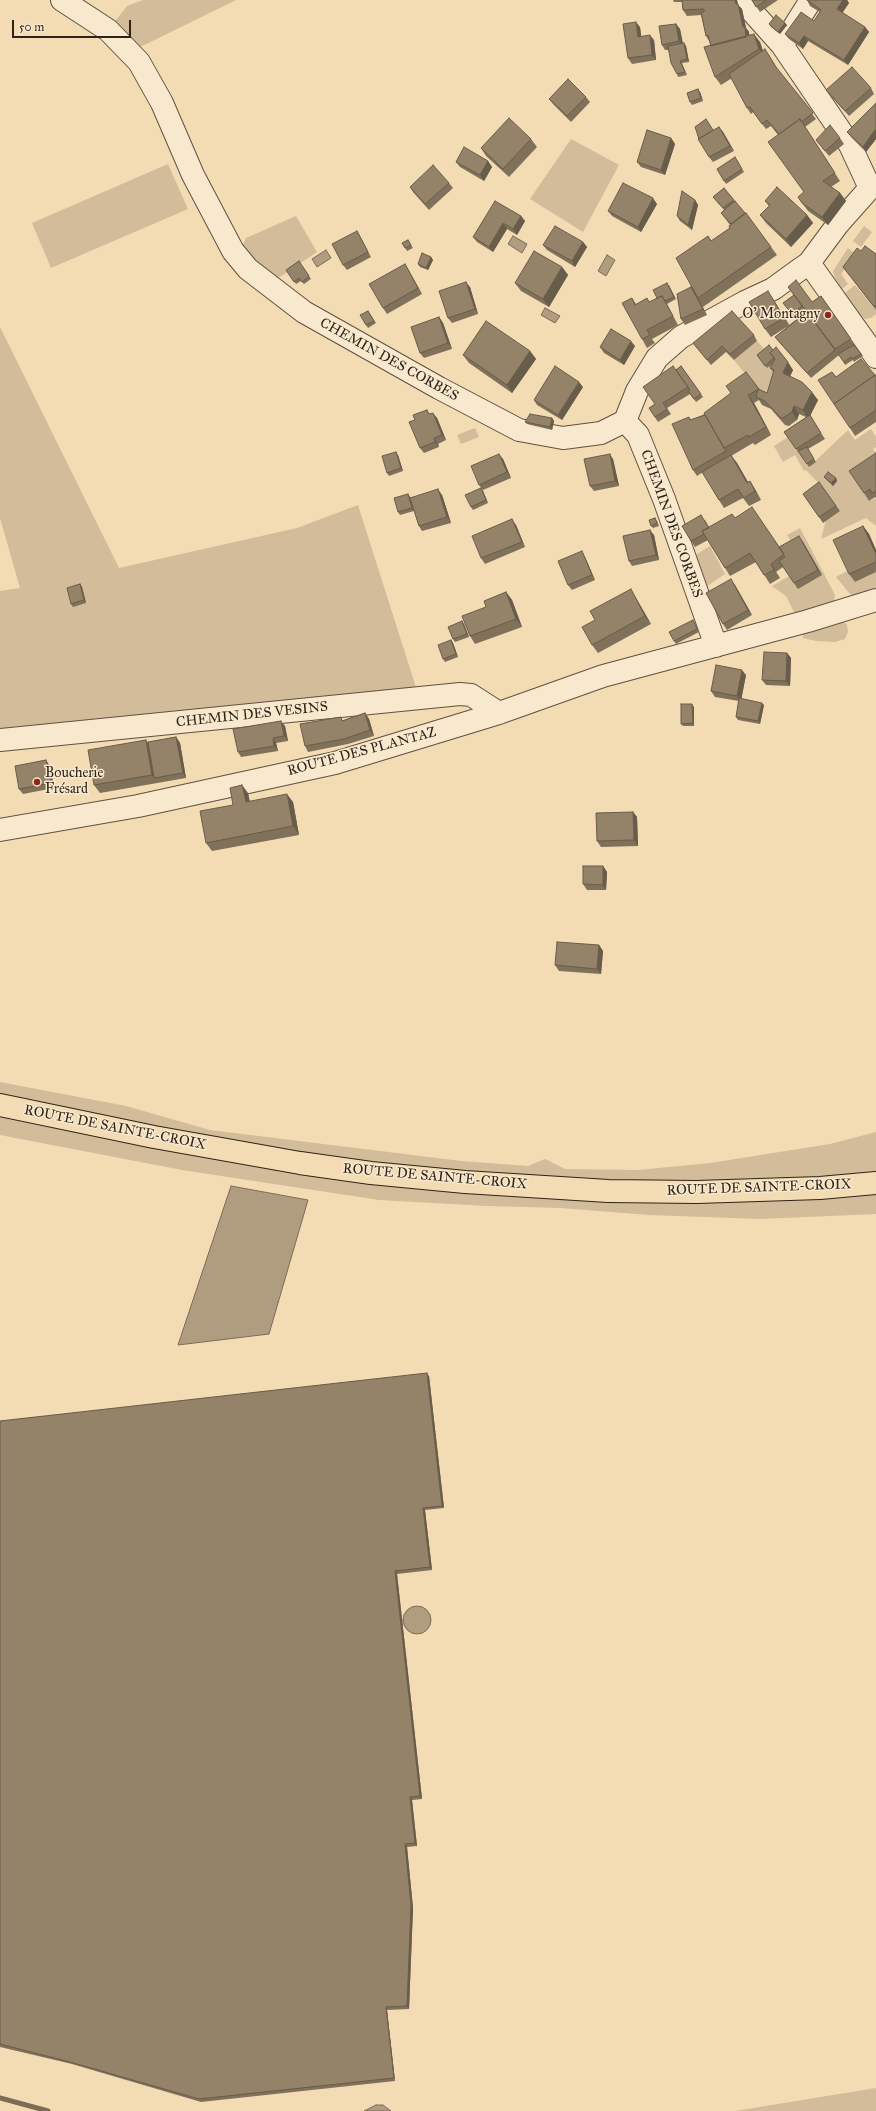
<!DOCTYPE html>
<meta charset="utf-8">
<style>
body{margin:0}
#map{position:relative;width:876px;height:2111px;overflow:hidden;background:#f3dbb4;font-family:"IM FELL Great Primer",serif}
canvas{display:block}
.scale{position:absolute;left:12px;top:20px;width:119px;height:18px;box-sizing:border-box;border:2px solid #2f2318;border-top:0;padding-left:5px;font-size:12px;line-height:14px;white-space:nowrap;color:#2f2318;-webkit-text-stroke:3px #f7e8ce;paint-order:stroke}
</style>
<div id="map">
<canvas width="876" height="2111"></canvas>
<div class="scale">50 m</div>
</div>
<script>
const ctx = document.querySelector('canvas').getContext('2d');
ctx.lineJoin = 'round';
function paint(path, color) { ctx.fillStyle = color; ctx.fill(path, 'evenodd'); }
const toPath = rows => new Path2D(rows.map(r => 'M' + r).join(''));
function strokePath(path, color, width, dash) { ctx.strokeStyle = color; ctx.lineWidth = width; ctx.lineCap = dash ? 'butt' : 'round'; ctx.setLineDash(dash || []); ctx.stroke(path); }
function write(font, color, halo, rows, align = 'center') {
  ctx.font = font + ' "IM FELL Great Primer",serif'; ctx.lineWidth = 3; ctx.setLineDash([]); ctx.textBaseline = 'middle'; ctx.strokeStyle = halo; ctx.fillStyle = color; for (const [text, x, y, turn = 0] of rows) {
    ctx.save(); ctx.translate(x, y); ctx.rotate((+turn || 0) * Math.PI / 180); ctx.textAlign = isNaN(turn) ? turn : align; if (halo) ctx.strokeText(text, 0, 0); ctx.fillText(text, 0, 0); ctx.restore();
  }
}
const green = toPath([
 [143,0,236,0,130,52,108,30,127,6],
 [571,139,619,165,583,232,530,199],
 [168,164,188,209,51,268,32,223],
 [296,216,317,252,274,281,242,247,246,238],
 [864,226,872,232,861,247,853,241],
 [848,248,856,254,841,274,848,284,842,289,835,278,833,271],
 [855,285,876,310,876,314,871,318,865,319,860,315,845,293],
 [0,327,119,568,297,528,358,505,419,697,0,740,0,591,20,588,0,518],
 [757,341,765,350,758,356,767,368,772,364,779,371,779,383,771,380,764,397,734,360],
 [475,428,479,437,461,444,457,435],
 [871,429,876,437,876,447,873,449,876,453,876,465,869,501,876,498,876,526,866,518,821,539,826,520,839,511,823,488,806,470,804,471,795,455,783,462,774,446,788,437,809,467,848,430,855,440],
 [800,528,835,595,834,601,830,605,795,614,786,596,772,586,789,576,794,546,787,535],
 [710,546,725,574,703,589,692,557],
 [849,570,855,582,876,572,876,592,857,597,850,594,836,577],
 [842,620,847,625,848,632,845,639,835,642,816,641,803,638,803,631],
 [0,1082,126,1106,210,1130,461,1161,528,1166,545,1159,565,1169,638,1170,710,1163,830,1144,876,1132,876,1214,760,1219,649,1215,561,1208,487,1206,379,1200,182,1170,0,1135],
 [876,2088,876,2111,735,2111]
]);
const water = toPath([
 [513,236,527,244,522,253,508,244,513,236],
 [326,250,331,258,317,267,312,259,326,250],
 [607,255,615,260,606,276,598,271,607,255],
 [545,308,560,316,555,323,541,315,545,308],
 [231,1186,308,1200,269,1334,178,1345,231,1186],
 '403 1620a14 14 0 1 1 28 0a14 14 0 1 1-28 0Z',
 [376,2105,383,2105,391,2111,364,2111,376,2105]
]);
const stream = toPath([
 [0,2098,48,2111]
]);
const minor = toPath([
 [62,0,108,30,139,62,162,103,193,175,233,251,248,269,304,312,439,388,519,430,563,438,601,433,625,421,638,435,664,499,716,646],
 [746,0,748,7,782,45,850,145,870,188],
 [787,38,811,0],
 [809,263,876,357],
 [625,421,637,391,657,358,681,337,745,302,773,289,799,270,809,263,838,224,870,188,876,185],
 [0,740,460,694,471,695,499,713],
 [0,830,138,806,335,763,499,713,603,676,808,621,876,600]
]);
const major = toPath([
 [0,1105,154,1137,300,1163,371,1173,465,1182,608,1191,697,1192,820,1188,876,1183]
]);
const wall = toPath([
 [673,0,737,0,738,5,742,9,746,28,749,32,749,36,760,42,763,51,769,55,778,70,816,119,805,127,840,181,831,187,840,193,846,201,828,225,808,211,802,203,804,192,778,135,771,126,766,129,753,112,751,114,747,108,732,78,721,85,715,77,711,46,709,41,706,36,701,15,687,16,683,10,682,2,674,2],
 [752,0,778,0,760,12],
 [807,0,847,0,849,3,842,13,865,27,869,32,848,65,808,41,803,49,789,39,785,34,814,21,820,12,810,6],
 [785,23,787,25,780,34,771,27,769,24],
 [676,24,680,29,683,43,686,46,689,62,682,63,687,75,678,77,677,74,668,50,665,50,662,45],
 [640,27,641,36,654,40,656,60,632,64,628,58],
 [871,88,874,94,849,116,830,95,826,90],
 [700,92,703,101,692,105,690,102],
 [586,97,590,102,571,122,553,104,549,99],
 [876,103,876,139,866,152,851,137,847,132],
 [719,127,723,132,734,151,713,162,709,157,714,130],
 [671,138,675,144,665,175,641,167,637,162],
 [840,138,844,144,829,156,816,140],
 [531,139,537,147,509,177,486,156,481,148],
 [737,160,744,172,726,184,717,169],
 [488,161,492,167,484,181,460,167,456,162],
 [449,183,453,188,429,210,413,192,410,187],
 [724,188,771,247,777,255,703,307,700,302,707,315,685,325,681,319,708,236,711,241,730,228,730,225,721,213,724,210,713,197],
 [695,200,698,205,692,230,680,221,677,216],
 [765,201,807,215,813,223,791,247,766,223,760,215,769,206],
 [657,204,641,232,612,216,608,211],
 [521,216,525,221,517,235,507,229,493,252,477,242,473,237],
 [357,231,360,236,371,257,347,270,343,265],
 [408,240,413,248,407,251,402,243],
 [583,242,587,247,575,267,547,250,543,245],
 [876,254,876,310,843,267],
 [431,257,433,260,428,270,420,267,418,264],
 [299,261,311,279,304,284,301,281,296,284,286,270],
 [405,264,408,269,422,294,387,314,383,308],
 [562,267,568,275,549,307,521,291,515,283],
 [669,285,676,299,667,304,678,325,652,339,655,343,647,348,642,339,632,298,636,304,650,302,657,298],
 [470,287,478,314,452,323,448,318],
 [788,287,812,302,821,296,863,356,854,362,853,360,845,365,839,355,811,378,779,342,775,337,788,326,771,337,765,329,773,299,789,325,806,312,804,309,794,317,783,303,794,295],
 [368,311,376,323,368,328,366,325],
 [439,317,443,323,452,349,424,358,420,353],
 [754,335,757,341,734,360,726,352,711,365,693,343],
 [635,346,624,365,604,353,600,347],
 [773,350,793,370,790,376,818,400,810,416,825,439,808,449,816,462,809,467,784,432,806,417,799,414,797,420,789,426,785,425,771,409,762,405,759,400,754,403,771,435,755,445,753,443,731,456,737,463,748,482,750,481,761,500,749,506,743,498,724,508,719,500,703,472,697,476,693,470,689,417,691,420,705,414,731,393,746,372,760,390,767,393,774,373,770,368,773,364,767,368,757,355],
 [530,351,536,359,512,393,469,363,463,355],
 [681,366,703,397,696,402,690,394,667,408,671,414,658,422,649,408,655,404,676,370],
 [876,377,876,422,855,436,850,428],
 [583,387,562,420,537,405,534,400],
 [430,414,437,418,446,440,438,444,439,447,424,453,420,448],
 [552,418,554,421,552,430,527,424,525,422],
 [876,453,876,498,875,497,869,501,864,493],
 [398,455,403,471,389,476,387,473],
 [503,459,511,478,483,490,479,485],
 [613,459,619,486,594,491,590,486],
 [824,477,836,478,837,481,833,486],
 [819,482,840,511,823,523,803,494],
 [481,488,483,491,488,503,473,510,471,507],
 [408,494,411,498,442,495,451,523,422,531,419,526,414,511,400,515,398,512],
 [655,518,657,521,659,526,653,528,651,526],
 [735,518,779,547,803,542,822,575,798,589,783,567,776,572,780,578,770,584,756,562,730,576,725,568,708,540,695,547,691,541,705,520,709,527],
 [516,525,525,547,485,564,481,558],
 [863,526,869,534,876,550,876,572,855,582,849,574],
 [654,535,659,560,632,566,629,561],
 [585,557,595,580,572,590,568,585],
 [80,584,82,587,86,603,73,607,71,604],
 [735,585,752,615,727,630,723,624],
 [506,592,512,600,522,627,475,644,470,636,486,607],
 [636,598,651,624,598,653,592,645],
 [693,620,699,632,676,644,674,641],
 [462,621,464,624,469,637,455,642,453,639],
 [451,640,453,643,458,657,445,662,443,659],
 [787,653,791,658,790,686,766,685,762,680],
 [746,675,741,699,764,705,760,724,738,720,736,717,739,701,715,697,711,691],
 [694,707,694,726,683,726,681,724],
 [365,713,369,719,374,736,348,744,308,752,305,746,344,720],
 [285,726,288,741,276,743,278,751,241,757,238,752],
 [176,737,180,743,186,778,100,793,94,785,148,742],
 [50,766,54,788,23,794,19,789],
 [248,793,250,802,293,802,299,835,212,851,206,843,233,805],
 [633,812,637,817,638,846,601,847,597,841],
 [603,866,607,872,606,890,587,890,583,884],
 [599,945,603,951,601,974,559,971,555,965],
 [429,1376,444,1508,425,1510,432,1570,397,1574,422,1799,412,1800,417,1846,407,1847,413,1908,409,2009,387,2010,395,2081,201,2102,72,2064,0,2047,0,1421]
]);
const shadedWall = toPath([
 [735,0,737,0,738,5,742,9,746,28,749,32,750,45,746,39,743,27],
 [843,0,847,0,849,3,841,15,837,9],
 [636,22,640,27,642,42,638,37],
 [785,23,787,25,780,34,778,32],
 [676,24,680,29,683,46,679,41],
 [865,27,869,32,848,65,844,60],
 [754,34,760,42,765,57,759,49],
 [650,35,654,40,656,60,652,55],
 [804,36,808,41,803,49,799,43],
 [684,43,686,46,689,62,687,59],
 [698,89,700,92,703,101,701,98],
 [719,127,723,132,734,151,730,146],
 [875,130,876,132,876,139,866,152,863,147],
 [671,138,675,144,665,175,661,170],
 [488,161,492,167,484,181,480,175],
 [840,193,846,201,828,225,822,217],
 [653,198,657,204,641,232,638,227],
 [695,200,698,205,692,230,688,225],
 [807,215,813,223,791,247,786,239],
 [521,216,525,221,517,235,513,229],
 [503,223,507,229,493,252,489,247],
 [583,242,587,247,575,267,572,261],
 [431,257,433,260,428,270,426,268],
 [405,264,408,269,422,294,418,288],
 [562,267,568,275,549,307,543,299],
 [466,282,470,287,478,314,475,309],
 [691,287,700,302,707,315,703,309],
 [768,291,773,299,790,326,784,318],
 [439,317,443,323,452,349,448,343],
 [631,341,635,346,624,365,620,360],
 [530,351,536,359,512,393,507,385],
 [788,362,793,370,788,381,783,373],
 [579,382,583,387,562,420,558,415],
 [812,392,818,400,810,416,825,439,810,416,808,419,803,410],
 [748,395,754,403,771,435,766,427],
 [794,406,799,414,797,420,792,412],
 [433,413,437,418,446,440,442,435],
 [552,418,554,421,552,430,550,427],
 [434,438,438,444,439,447,435,442],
 [396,452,398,455,403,471,401,468],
 [499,454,503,459,511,478,507,472],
 [610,454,613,459,619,486,615,481],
 [731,455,737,463,753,491,747,483],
 [836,478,837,481,833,486,831,483],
 [750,481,755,489,761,500,755,491],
 [481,488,483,491,488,503,486,500],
 [438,489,442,495,451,523,447,517],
 [512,519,516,525,525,547,522,542],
 [863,526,869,534,876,550,876,554],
 [650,530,654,535,659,560,656,555],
 [799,536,803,542,822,575,818,570],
 [582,551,585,557,595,580,592,575],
 [771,564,776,572,780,578,774,570],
 [731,579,735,585,752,615,748,610],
 [80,584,82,587,86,603,84,600],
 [631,589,636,598,651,624,645,616],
 [506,592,512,600,522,627,516,619],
 [462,621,464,624,469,637,467,634],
 [451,640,453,643,458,657,456,654],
 [787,653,791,658,790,686,786,681],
 [742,670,746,675,741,701,737,696],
 [762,703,764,705,760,724,758,721],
 [692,704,694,707,694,726,693,723],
 [365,713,369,719,374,736,370,730],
 [281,721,285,726,288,741,284,736],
 [176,737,180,743,186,778,183,773],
 [273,738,276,743,278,751,274,746],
 [146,740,152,748,154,778,152,775],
 [46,760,50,766,54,788,51,783],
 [242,785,248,793,251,810,246,802],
 [287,794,293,802,299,835,293,826],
 [633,812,637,817,638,846,634,840],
 [603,866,607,872,606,890,603,885],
 [599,945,603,951,601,974,597,969],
 [427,1373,429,1376,444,1508,442,1506],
 [423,1508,425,1510,432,1570,430,1567],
 [395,1571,397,1574,422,1799,420,1796],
 [410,1797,412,1800,417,1846,415,1843],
 [405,1844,407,1847,413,1908,409,2009,407,2006],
 [386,2007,387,2010,395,2081,394,2078]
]);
const building = toPath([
 [682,0,735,0,736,4,738,4,743,27,745,27,746,37,711,46,708,35,706,36,701,12,704,12,704,9,683,10,682,0],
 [752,0,766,0,756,7,752,0],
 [807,0,843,0,837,9,865,27,844,60,804,36,799,43,785,34,801,12,814,21,821,10,807,0],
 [776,15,785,23,778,32,769,24,776,15],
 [636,22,638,37,650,35,652,55,628,58,623,24,636,22],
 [676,24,679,41,662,45,659,26,676,24],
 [754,34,759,49,715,77,704,47,754,34],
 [684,43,687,59,680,61,685,72,677,74,671,63,668,46,684,43],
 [765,49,776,67,813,113,801,122,800,119,779,134,767,120,762,124,750,107,747,108,729,74,765,49],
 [852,67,871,88,845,111,826,90,852,67],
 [568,79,586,97,567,116,549,99,568,79],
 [698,89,701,98,690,102,687,93,698,89],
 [876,103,876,131,875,130,863,147,847,132,876,103],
 [509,118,531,139,503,169,481,148,509,118],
 [706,119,713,130,699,139,695,127,706,119],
 [800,119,835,173,823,181,840,193,822,217,802,203,798,197,804,192,768,142,800,119],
 [830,125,840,138,825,151,816,140,830,125],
 [719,127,730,146,709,157,698,139,719,127],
 [647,130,671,138,661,170,637,162,647,130],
 [464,147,488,161,480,175,456,162,464,147],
 [735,157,742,169,724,181,717,169,735,157],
 [433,165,449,183,425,204,410,187,433,165],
 [623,183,653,198,638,227,608,211,623,183],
 [777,187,807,215,786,239,760,215,770,205,765,201,777,187],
 [724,188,734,200,723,208,713,197,724,188],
 [682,191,695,200,688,225,677,216,682,191],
 [495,201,521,216,513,229,503,223,489,247,473,237,495,201],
 [735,201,745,213,731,224,721,213,735,201],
 [746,213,771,247,698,298,676,258,708,236,711,241,730,228,729,226,746,213],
 [555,226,583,242,572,261,543,245,555,226],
 [357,231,368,252,343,265,332,244,357,231],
 [408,240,411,245,405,248,402,243,408,240],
 [865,246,876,254,876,307,872,304,843,267,857,248,861,251,865,246],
 [534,251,562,267,543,299,515,283,534,251],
 [422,253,431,257,426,268,418,264,422,253],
 [299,261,309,276,302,282,299,278,294,282,286,270,299,261],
 [405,264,418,288,383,308,369,284,405,264],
 [796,280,812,302,821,296,851,339,835,349,788,287,796,280],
 [466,282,475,309,448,318,439,291,466,282],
 [667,283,674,297,665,301,662,296,657,298,653,290,667,283],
 [691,287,703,309,681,319,677,294,691,287],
 [768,291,784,318,765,329,749,302,768,291],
 [794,295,802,306,792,314,783,303,794,295],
 [662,296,673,316,647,330,650,335,642,339,622,303,632,298,635,305,647,298,649,302,662,296],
 [368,311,374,321,366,325,360,315,368,311],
 [732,311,754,335,730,354,722,346,707,360,693,343,732,311],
 [807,312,835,350,807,373,775,337,807,312],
 [439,317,448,343,420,353,411,327,439,317],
 [486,321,530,351,507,385,463,355,486,321],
 [611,329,631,341,620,360,600,347,611,329],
 [769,345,773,350,770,353,774,358,765,366,757,355,769,345],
 [854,345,861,354,852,359,851,357,844,362,838,354,854,345],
 [776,347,788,362,783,373,802,382,812,392,803,410,794,406,792,412,783,418,780,417,765,401,756,397,758,389,767,393,774,370,770,368,775,359,770,353,776,347],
 [861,359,875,375,834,404,818,380,832,372,836,377,861,359],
 [555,366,579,382,558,415,534,400,555,366],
 [673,366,688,387,663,403,667,409,655,417,649,408,655,404,643,387,673,366],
 [681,366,701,394,694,399,688,391,690,390,676,370,681,366],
 [746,372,759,389,748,395,766,427,749,437,748,435,724,448,704,413,731,393,726,386,746,372],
 [875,375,876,377,876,410,850,428,834,404,875,375],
 [427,410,429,414,433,413,442,435,434,438,435,442,420,448,409,422,415,420,413,415,427,410],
 [530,414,552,418,550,427,525,422,530,414],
 [705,415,726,451,693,470,672,424,689,417,690,420,705,415],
 [810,415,821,433,796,449,784,432,810,415],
 [807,447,814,459,807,464,798,451,807,447],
 [396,452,401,468,387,473,382,456,396,452],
 [876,453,876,491,872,493,870,489,864,493,849,471,876,453],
 [499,454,507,472,479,485,471,466,499,454],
 [610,454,615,481,590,486,584,459,610,454],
 [731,455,747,483,750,481,755,491,744,498,738,489,719,500,702,472,731,455],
 [828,472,836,478,831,483,824,477,828,472],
 [819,482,836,506,819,517,803,494,819,482],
 [481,488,486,500,471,507,465,495,481,488],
 [438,489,447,517,419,526,410,498,438,489],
 [408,494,412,508,398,512,394,498,408,494],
 [752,507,784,554,771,564,774,570,764,575,750,553,725,568,702,531,732,514,735,518,752,507],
 [701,515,709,528,702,531,704,534,691,541,682,526,701,515],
 [655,518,657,523,651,526,649,520,655,518],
 [512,519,522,542,481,558,472,536,512,519],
 [863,526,876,554,876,562,849,574,833,540,863,526],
 [650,530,656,555,629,561,623,536,650,530],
 [799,536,818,570,794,583,779,561,785,557,779,547,799,536],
 [582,551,592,575,568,585,558,561,582,551],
 [731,579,748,610,723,624,706,593,731,579],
 [80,584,84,600,71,604,67,588,80,584],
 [631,589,645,616,592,645,582,627,595,620,590,611,631,589],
 [506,592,516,619,470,636,462,616,486,607,484,601,506,592],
 [693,620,697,629,674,641,669,632,693,620],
 [462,621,467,634,453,639,448,627,462,621],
 [451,640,456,654,443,659,438,645,451,640],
 [764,652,787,653,786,681,762,680,764,652],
 [716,665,742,670,737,696,711,691,716,665],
 [739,698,762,703,758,721,736,717,739,698],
 [681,704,692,704,693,723,681,724,681,704],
 [365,713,370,730,344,739,305,746,300,724,341,717,342,721,365,713],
 [281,721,284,736,273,738,274,746,238,752,233,729,281,721],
 [176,737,183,773,154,778,148,742,176,737],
 [146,740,152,775,94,785,88,750,146,740],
 [46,760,51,783,19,789,15,766,46,760],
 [242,785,246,802,287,794,293,826,206,843,200,811,233,805,230,788,242,785],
 [633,812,634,840,597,841,596,813,633,812],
 [583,866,603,866,603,885,583,884,583,866],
 [557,942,599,945,597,969,555,965,557,942],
 [427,1373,442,1506,423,1508,430,1567,395,1571,420,1796,410,1797,415,1843,405,1844,411,1905,407,2006,386,2007,394,2078,199,2099,70,2062,0,2044,0,1421,427,1373]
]);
const markers = [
 [828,315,4,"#8f2418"],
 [37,782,4,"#8f2418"]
];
const poiNames = [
 ["O' Montagny",820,315],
 ["Boucherie",45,774,"left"],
 ["Frésard",45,790,"left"]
];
const streetNames = [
 ["CHEMIN DES CORBES",389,360,29],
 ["CHEMIN DES CORBES",671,524,70],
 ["CHEMIN DES VESINS",252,715,-6],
 ["ROUTE DES PLANTAZ",362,752,-15],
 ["ROUTE DE SAINTE-CROIX",115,1128,11],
 ["ROUTE DE SAINTE-CROIX",435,1177,5],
 ["ROUTE DE SAINTE-CROIX",759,1188,-2]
];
paint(green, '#d2bc99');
paint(water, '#b09c7f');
strokePath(water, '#7c6c56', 1);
strokePath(stream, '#7c6c56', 5);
strokePath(minor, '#60513f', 24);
strokePath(major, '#2f2318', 24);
strokePath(minor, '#f7e8ce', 22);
strokePath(major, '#f3dbb4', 22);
paint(wall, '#80715a');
paint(shadedWall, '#685c4a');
paint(building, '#958369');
strokePath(building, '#685c4a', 1);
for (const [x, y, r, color] of markers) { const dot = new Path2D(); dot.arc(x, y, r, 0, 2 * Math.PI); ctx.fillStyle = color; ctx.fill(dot); strokePath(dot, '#f7e8ce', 1.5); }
write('14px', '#2f2318', '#f7e8ce', poiNames, 'right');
write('14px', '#2f2318', '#f7e8ce', streetNames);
</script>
